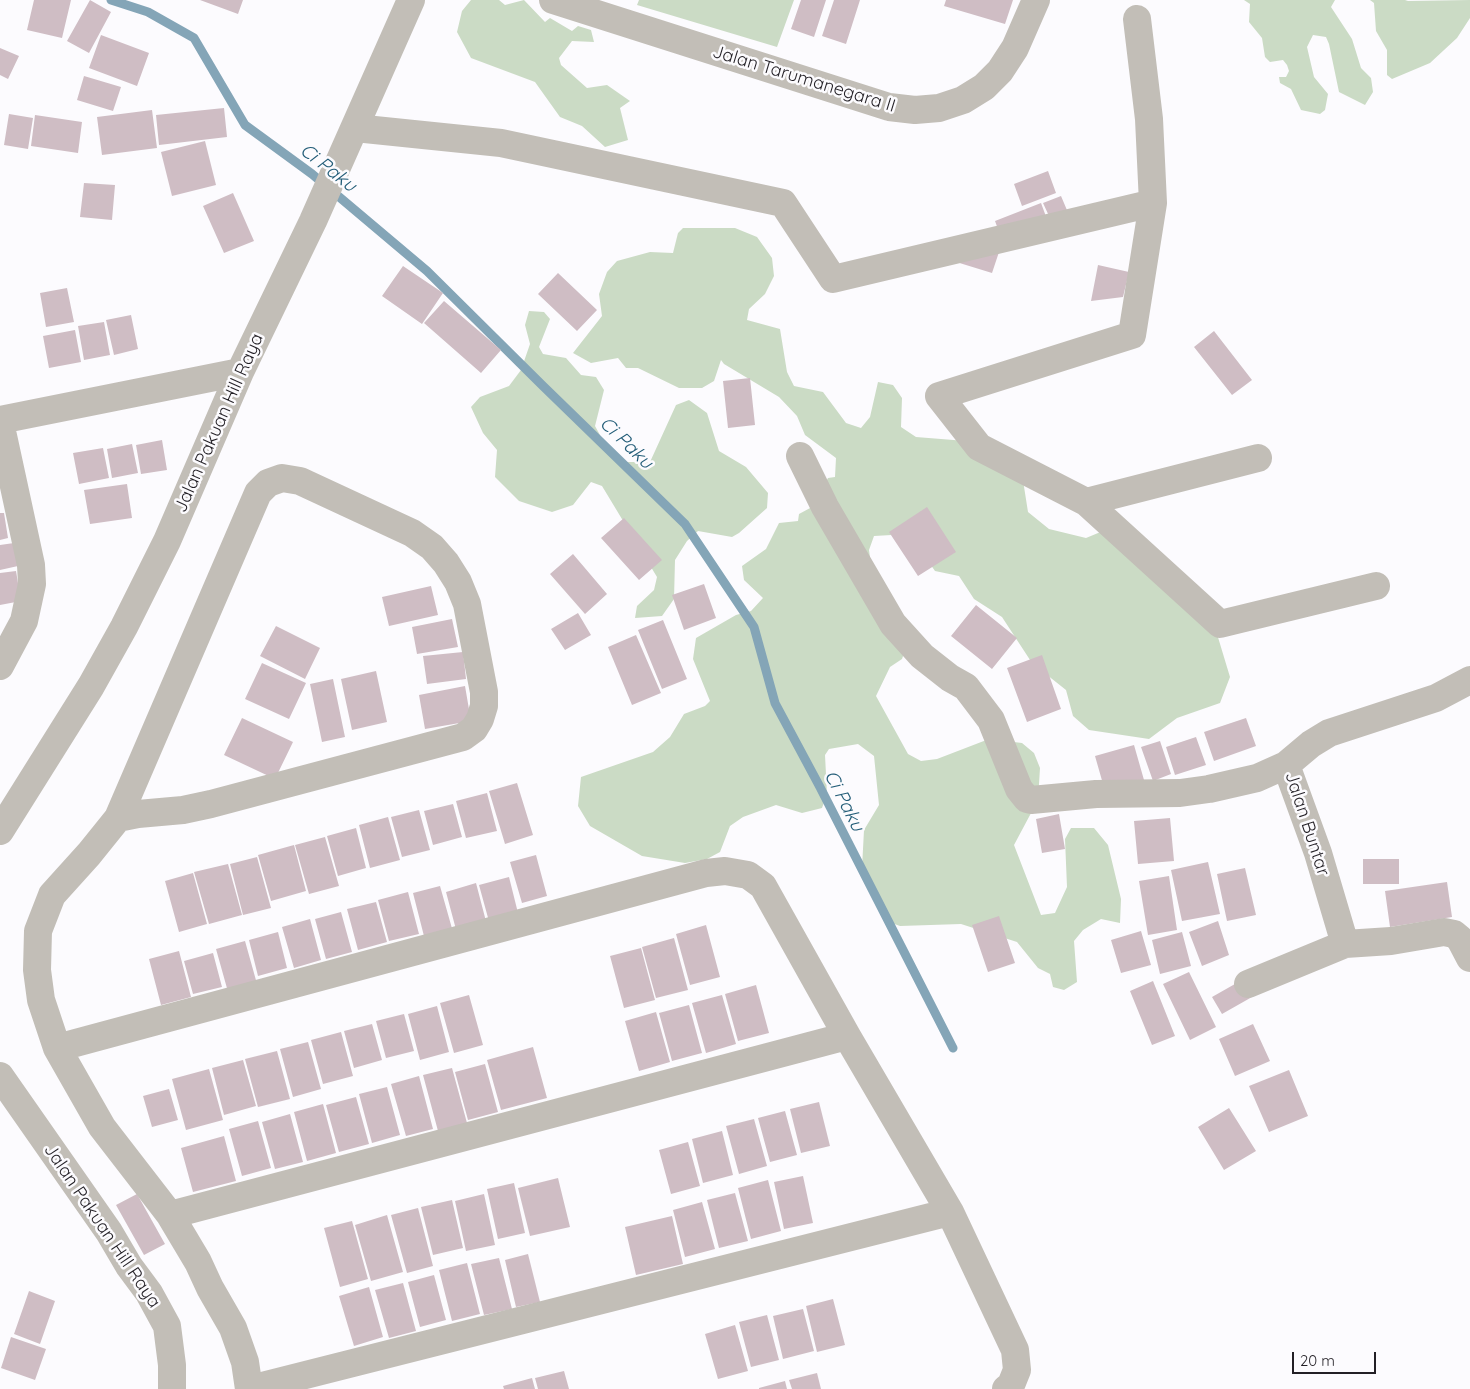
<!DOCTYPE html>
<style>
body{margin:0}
#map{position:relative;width:1470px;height:1389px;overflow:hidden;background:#fcfbfe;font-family:Quicksand,sans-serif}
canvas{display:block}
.scale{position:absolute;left:1292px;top:1352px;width:84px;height:22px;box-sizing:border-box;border:2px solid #221f25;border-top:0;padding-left:6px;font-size:15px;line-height:18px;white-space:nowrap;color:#221f25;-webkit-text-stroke:4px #fcfbfe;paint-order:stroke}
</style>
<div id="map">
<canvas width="1470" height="1389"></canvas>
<div class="scale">20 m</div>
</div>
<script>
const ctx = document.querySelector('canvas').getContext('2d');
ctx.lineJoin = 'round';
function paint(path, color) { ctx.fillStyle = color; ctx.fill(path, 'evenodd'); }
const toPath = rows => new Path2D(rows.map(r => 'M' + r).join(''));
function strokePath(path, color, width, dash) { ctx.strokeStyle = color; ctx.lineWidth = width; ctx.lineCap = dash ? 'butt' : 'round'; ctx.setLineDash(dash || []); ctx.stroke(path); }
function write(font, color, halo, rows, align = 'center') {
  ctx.font = font + ' Quicksand,sans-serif'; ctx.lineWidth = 5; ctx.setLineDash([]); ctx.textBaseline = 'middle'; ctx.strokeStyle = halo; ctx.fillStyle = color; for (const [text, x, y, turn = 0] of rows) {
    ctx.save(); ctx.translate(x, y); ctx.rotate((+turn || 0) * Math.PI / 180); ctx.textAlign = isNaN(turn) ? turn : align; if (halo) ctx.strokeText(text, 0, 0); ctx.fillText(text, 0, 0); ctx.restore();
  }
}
const green = toPath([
 [471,0,499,0,505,5,524,0,545,22,550,18,572,31,578,26,591,30,594,42,572,41,559,58,561,65,587,88,607,85,630,101,620,108,628,140,605,147,582,126,560,117,535,82,471,58,457,32,462,11],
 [639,0,794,0,777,47,637,5],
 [1244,0,1335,0,1331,7,1352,39,1361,68,1371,78,1373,92,1365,105,1339,92,1329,44,1326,37,1313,35,1307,47,1314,77,1328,94,1325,110,1320,114,1301,110,1291,89,1280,83,1279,77,1286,77,1289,71,1287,65,1283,60,1270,62,1265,57,1262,38,1249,22,1250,4],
 [1370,0,1405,0,1408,1,1470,0,1470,18,1457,38,1430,63,1392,79,1387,75,1387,50,1376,31,1374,3],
 [683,228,735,228,757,237,772,258,774,276,765,294,749,309,747,320,780,329,787,372,794,386,823,392,846,423,861,428,870,417,878,382,893,385,902,398,901,427,916,437,966,441,1022,474,1028,512,1049,529,1086,538,1115,526,1217,634,1230,677,1220,703,1177,718,1149,739,1089,730,1073,716,1066,690,1032,663,1002,617,974,599,959,576,935,571,909,534,874,536,869,550,871,565,907,645,902,659,890,667,876,696,908,754,921,761,937,759,989,739,1022,743,1034,753,1040,768,1038,800,1014,845,1041,915,1055,913,1067,887,1065,839,1071,828,1094,828,1108,845,1121,899,1120,923,1101,919,1083,930,1074,941,1077,982,1064,990,1053,987,1050,974,1038,968,1017,942,961,924,900,926,886,921,862,868,864,830,879,805,874,756,858,744,829,749,825,755,827,794,822,808,802,813,776,805,743,817,730,826,720,852,707,859,685,863,642,856,590,826,578,806,581,777,653,752,670,737,684,714,705,706,710,701,693,659,696,638,736,615,751,611,763,598,744,580,742,566,766,549,779,523,798,521,799,514,812,507,828,478,835,477,836,458,805,435,797,416,779,397,724,364,721,360,714,381,702,388,679,388,638,368,626,368,618,358,591,363,573,353,602,316,599,294,607,272,617,261,650,252,673,253,678,233],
 [529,311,544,312,550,319,539,347,543,354,566,358,581,375,596,377,604,390,595,426,606,446,627,462,650,462,676,405,689,400,707,413,719,451,746,467,768,493,767,508,739,533,732,537,698,531,687,541,675,560,674,599,662,616,635,618,637,606,654,590,657,577,602,486,591,482,573,505,552,512,519,501,495,477,497,450,483,433,471,407,480,397,509,386,521,370,530,344,525,325]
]);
const stream = toPath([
 [111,0,148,12,194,38,245,125,312,174,427,271,543,386,685,524,754,627,775,703,820,787,953,1048]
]);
const building = toPath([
 [34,0,71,0,62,38,27,30],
 [90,0,111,12,89,53,67,41],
 [200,0,243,0,238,14],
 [801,0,826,0,814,37,791,29],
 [834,0,860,0,846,44,822,36],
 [946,0,1013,0,1005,24,944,6],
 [101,35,149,53,137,86,89,68],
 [0,48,19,56,8,79,0,75],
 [84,76,121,87,113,111,77,100],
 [224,108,227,137,159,145,156,115],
 [152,110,157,148,102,155,97,117],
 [9,114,33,118,28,149,4,145],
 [35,115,82,122,78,153,31,146],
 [205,141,216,185,172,196,161,152],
 [1048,171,1056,193,1022,206,1014,184],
 [84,183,115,185,112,220,80,217],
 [233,193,254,241,224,253,203,206],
 [1061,196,1072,222,1055,229,1043,203],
 [1041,203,1051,230,1005,248,995,221],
 [999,252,992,273,953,261],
 [1098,265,1129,272,1123,297,1091,301],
 [403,266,443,293,422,324,382,296],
 [558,273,597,310,577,331,538,294],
 [67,288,74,322,46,327,40,293],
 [444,301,501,350,481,373,424,323],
 [131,315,138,349,114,355,106,320],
 [104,322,110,355,84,360,78,326],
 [75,330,81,362,49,368,43,336],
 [1214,331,1252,380,1232,395,1194,347],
 [750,378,755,425,728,428,723,381],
 [162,440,167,470,141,474,136,445],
 [132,444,138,473,112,478,107,449],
 [103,448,109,478,79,484,73,453],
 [127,484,132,518,90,524,84,490],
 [927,507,956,552,918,576,889,532],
 [0,513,4,513,8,538,0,540],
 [624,518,662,560,639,580,601,538],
 [14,543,18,566,0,570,0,545],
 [573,554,607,594,585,614,550,574],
 [16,571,21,601,0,605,0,573],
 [704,584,716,618,684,630,672,595],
 [431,586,438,615,389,626,382,597],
 [976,605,1017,638,992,669,951,636],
 [578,613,591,635,565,650,551,629],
 [452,619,458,647,417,654,412,627],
 [663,620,687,679,662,689,638,630],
 [276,626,320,648,305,679,260,656],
 [636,635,661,693,632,705,608,647],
 [463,652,466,679,427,684,423,656],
 [1042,655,1061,709,1027,722,1007,668],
 [262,663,306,683,289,719,245,699],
 [376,671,387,722,352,730,341,679],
 [333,679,345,737,322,742,310,684],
 [465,686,471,721,425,729,419,695],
 [242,718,293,742,275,779,224,755],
 [1246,718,1256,746,1214,761,1204,732],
 [1196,737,1206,765,1175,775,1166,747],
 [1160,741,1171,774,1153,781,1141,747],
 [1134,745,1144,780,1105,791,1095,756],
 [517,783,533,835,505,844,489,791],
 [487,793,497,831,466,838,456,801],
 [453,804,462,837,433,845,424,811],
 [419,810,430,850,402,857,391,817],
 [1059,814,1065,849,1042,853,1036,819],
 [388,817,400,860,370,868,359,825],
 [1170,818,1174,861,1138,864,1134,821],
 [356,828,366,868,338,876,327,836],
 [325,837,339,886,309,894,295,845],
 [294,845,306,891,271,901,258,855],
 [536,855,547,896,522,903,510,862],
 [257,857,271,908,243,915,230,864],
 [1363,859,1399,859,1399,884,1363,884],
 [1208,862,1220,914,1182,921,1171,870],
 [228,864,242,915,209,924,194,872],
 [1245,868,1256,915,1227,921,1217,874],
 [193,873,207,924,179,932,165,881],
 [1169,876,1177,930,1148,935,1139,881],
 [509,877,519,917,490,925,479,885],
 [1447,882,1452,917,1390,927,1385,891],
 [476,883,488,929,458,937,446,892],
 [440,886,453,932,425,940,413,893],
 [408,892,419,934,389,941,378,900],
 [376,902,387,942,358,950,347,909],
 [341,912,352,952,326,959,315,919],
 [999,916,1015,963,988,972,972,925],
 [310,919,321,960,294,968,282,927],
 [1218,921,1229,955,1202,966,1189,932],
 [706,925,720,977,690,985,676,934],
 [1141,931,1151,965,1121,973,1111,940],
 [278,932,287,968,258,976,249,940],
 [1182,932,1191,966,1160,974,1152,940],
 [674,938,688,990,656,998,642,947],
 [245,941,259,991,230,999,216,949],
 [641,948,655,1000,624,1008,610,956],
 [179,951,191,997,161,1005,149,959],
 [213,953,222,987,193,994,184,961],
 [1189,972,1216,1027,1190,1040,1163,984],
 [1242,980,1252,997,1222,1014,1212,997],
 [1153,981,1175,1036,1152,1045,1130,991],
 [756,985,769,1033,738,1041,725,994],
 [469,995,483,1045,454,1053,440,1003],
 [722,995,736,1044,706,1053,692,1003],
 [689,1005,702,1053,672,1061,659,1013],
 [437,1006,449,1052,420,1060,408,1014],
 [656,1012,670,1062,639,1071,625,1021],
 [404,1014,414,1051,386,1058,376,1021],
 [372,1024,382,1060,354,1068,344,1031],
 [1253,1024,1270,1061,1235,1076,1219,1039],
 [341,1032,353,1076,323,1084,311,1040],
 [308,1042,321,1089,293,1097,280,1049],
 [533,1047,547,1098,501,1110,487,1060],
 [277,1051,290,1099,258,1107,245,1059],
 [243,1060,256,1106,224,1115,212,1068],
 [485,1064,498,1112,468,1120,455,1072],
 [452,1068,467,1123,438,1131,423,1075],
 [209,1069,223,1120,186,1130,172,1079],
 [1289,1070,1308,1116,1269,1132,1249,1086],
 [419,1076,433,1129,406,1136,391,1084],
 [387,1087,400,1135,372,1143,359,1094],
 [169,1089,178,1120,152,1127,143,1096],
 [356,1097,369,1144,339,1152,326,1105],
 [819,1102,830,1146,801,1153,790,1109],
 [323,1104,336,1153,307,1161,294,1112],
 [1229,1108,1256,1151,1224,1170,1198,1127],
 [785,1111,797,1155,770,1162,758,1118],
 [290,1114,303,1162,275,1169,262,1122],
 [754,1119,767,1166,739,1174,726,1126],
 [258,1121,271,1168,242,1176,229,1129],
 [722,1131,733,1175,703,1183,692,1139],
 [224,1136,236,1181,193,1192,181,1148],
 [688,1142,700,1186,671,1194,659,1150],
 [803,1176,813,1223,784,1229,774,1182],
 [558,1178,570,1227,530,1236,518,1188],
 [768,1180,781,1231,751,1239,738,1188],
 [514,1183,525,1233,498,1239,487,1189],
 [735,1193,748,1241,719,1248,707,1200],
 [137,1194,165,1244,144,1255,116,1205],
 [484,1194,495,1245,466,1251,455,1201],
 [452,1200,463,1248,433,1255,421,1207],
 [702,1202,715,1249,685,1257,673,1210],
 [418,1208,433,1266,407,1273,391,1215],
 [387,1215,403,1272,371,1281,355,1225],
 [672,1216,683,1264,636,1275,625,1227],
 [352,1221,368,1279,340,1287,324,1228],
 [528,1254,540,1302,516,1307,505,1260],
 [499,1258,512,1309,484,1315,471,1264],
 [467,1263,480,1314,452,1321,439,1270],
 [434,1275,446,1320,420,1327,408,1282],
 [403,1283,416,1331,389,1338,375,1290],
 [369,1287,383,1337,354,1346,339,1296],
 [29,1291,55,1301,40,1344,14,1334],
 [833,1299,845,1345,817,1352,806,1306],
 [803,1309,814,1351,783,1359,773,1316],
 [767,1315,779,1360,751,1367,739,1322],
 [735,1325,748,1371,718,1379,705,1334],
 [11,1337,46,1349,35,1380,1,1368],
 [564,1371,569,1389,538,1389,535,1378],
 [817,1373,821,1389,792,1389,789,1380],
 [532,1378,535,1389,504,1389,503,1386],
 [785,1381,787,1389,759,1389,759,1388]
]);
const street = toPath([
 [553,0,889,107,915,110,939,108,963,100,984,87,1000,71,1015,48,1036,0],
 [355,128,501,143,783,203,833,279,1153,203,1149,119,1137,19],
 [1153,203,1132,335,939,396,979,447,1086,502,1220,624,1376,586],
 [0,420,240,372],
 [0,422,31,565,32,584,24,621,0,666],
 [800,456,825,507,893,624,922,656,950,678,966,687,991,720,1019,789,1027,799,1031,800,1096,794,1180,793,1209,789,1257,778,1286,765,1311,744,1329,733,1436,698,1470,680],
 [1086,502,1258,458],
 [1286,765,1318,853,1345,944],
 [118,818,138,814,183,810,211,804,463,737,474,729,480,719,484,706,484,692,467,604,458,582,446,563,432,547,412,533,300,481,282,478,268,483,258,493,118,818,89,854,52,895,38,931,37,970,41,1000,57,1048,706,873,725,871,748,875,763,886,847,1036,950,1212,1015,1350,1017,1370,1011,1385,1006,1389],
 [0,831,91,686,124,627,167,541,240,372,313,221,411,0],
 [1248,984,1345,944,1391,941,1444,932,1454,934,1460,939,1470,958],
 [57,1048,102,1127,170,1215,198,1262,210,1288,233,1328,245,1362,249,1389],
 [0,1076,109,1232,129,1266,149,1293,167,1326,172,1365,172,1389],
 [170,1215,847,1036],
 [250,1389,950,1212]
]);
const streetNames = [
 ["Jalan Tarumanegara II",804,79,17],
 ["Jalan Pakuan Hill Raya",219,423,-66],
 ["Jalan Buntar",1307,824,72],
 ["Jalan Pakuan Hill Raya",102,1226,56]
];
const waterNames = [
 ["Ci Paku",328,168,38],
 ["Ci Paku",626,443,44],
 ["Ci Paku",844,801,63]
];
paint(green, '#cbdbc5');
strokePath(stream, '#84a5b7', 9);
paint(building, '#cfbdc4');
strokePath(street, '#c2beb7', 28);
write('18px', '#221f25', '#fcfbfe', streetNames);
write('italic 19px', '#235d78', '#fcfbfe', waterNames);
</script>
